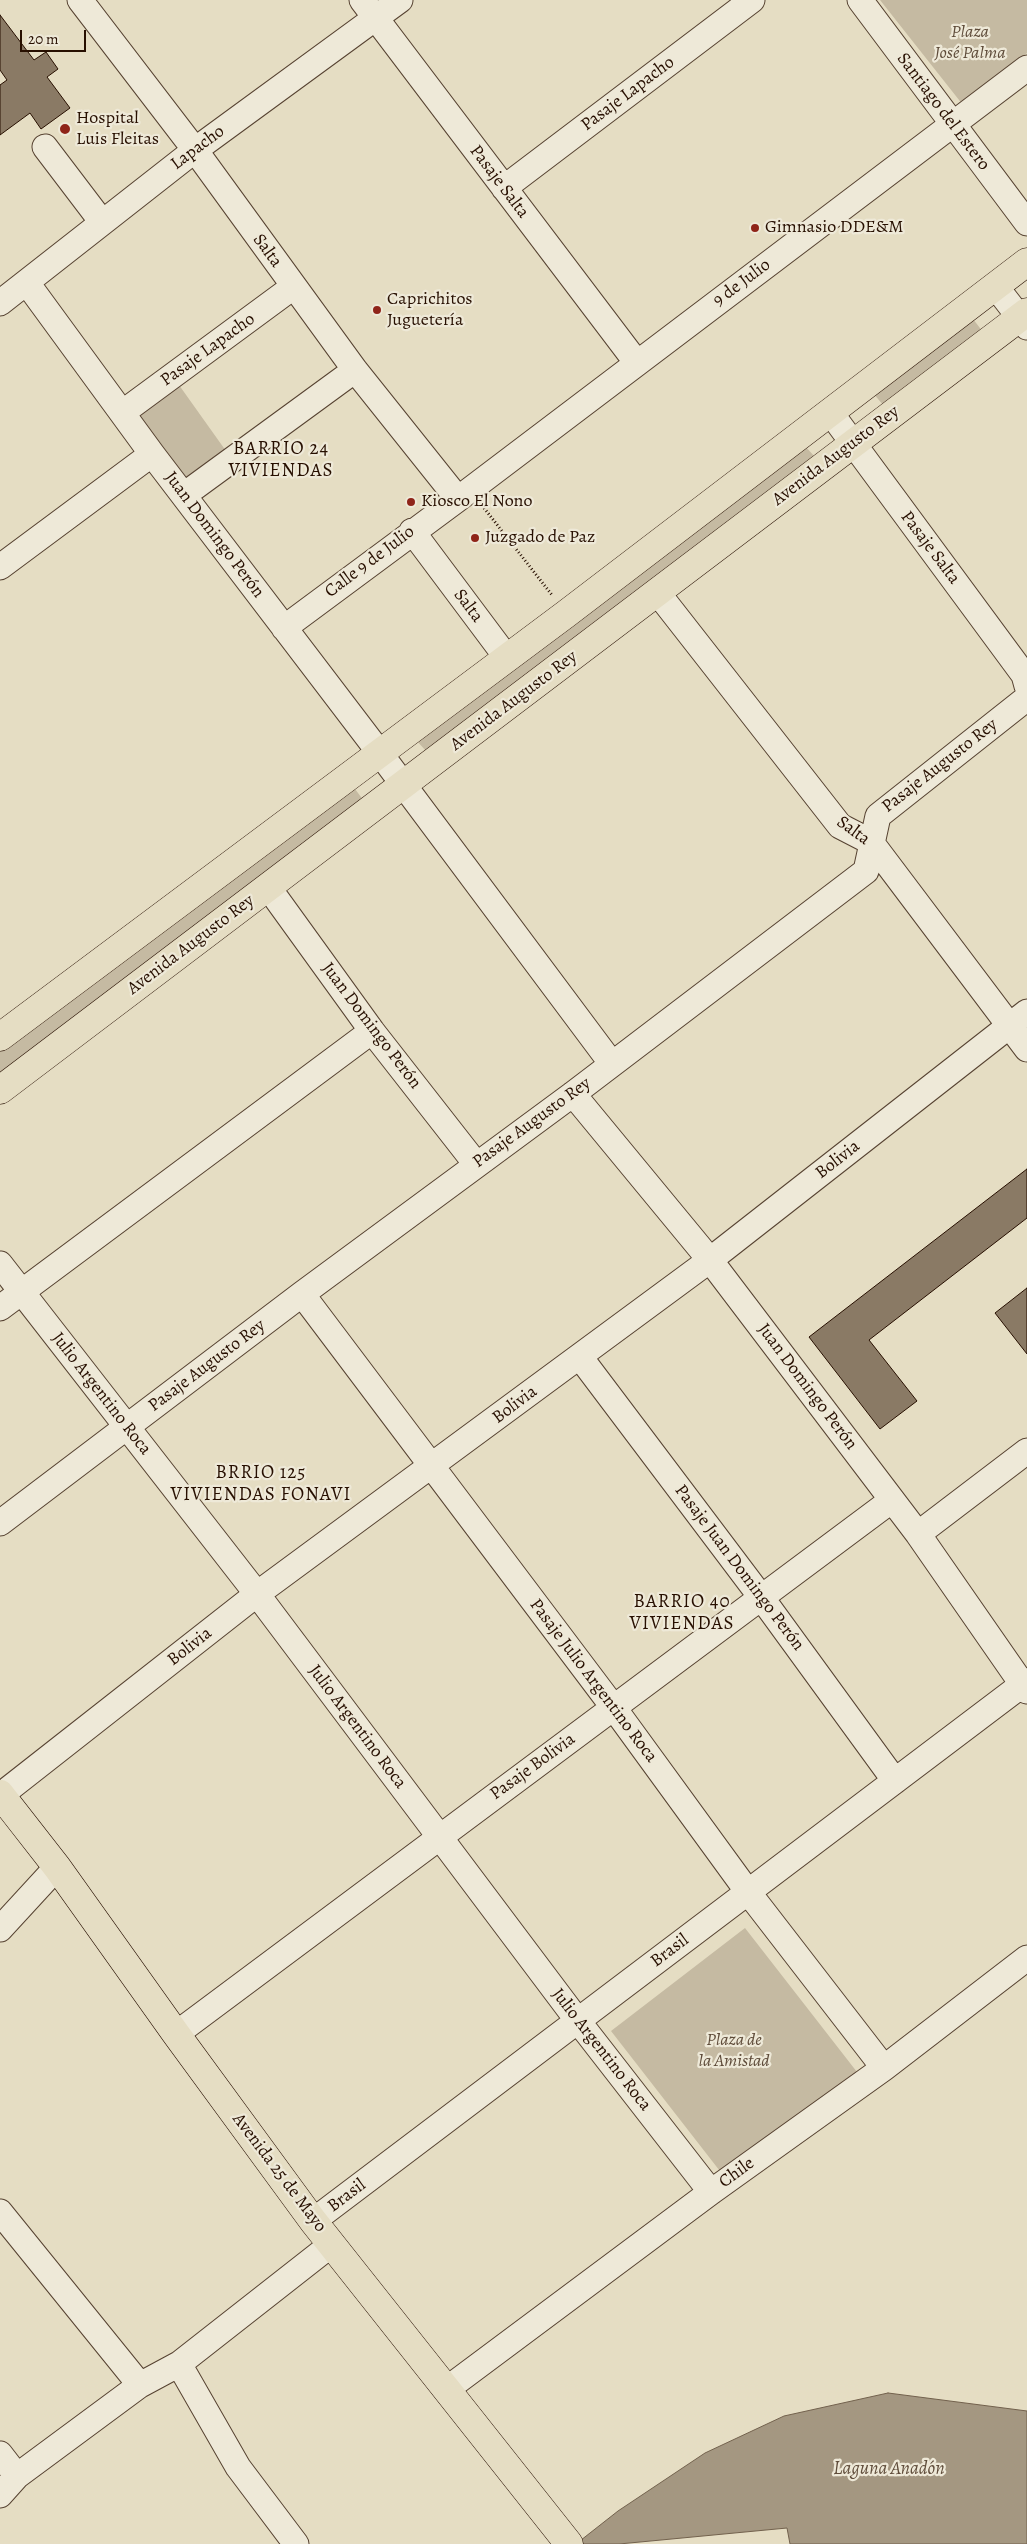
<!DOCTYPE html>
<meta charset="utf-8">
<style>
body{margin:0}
#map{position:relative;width:1027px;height:2544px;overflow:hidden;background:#e5ddc3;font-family:Alegreya,serif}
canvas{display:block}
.scale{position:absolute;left:20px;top:30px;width:66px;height:22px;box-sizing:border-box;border:2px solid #270f00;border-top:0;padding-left:6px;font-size:15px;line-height:18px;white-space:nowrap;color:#270f00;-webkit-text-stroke:4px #eee9d8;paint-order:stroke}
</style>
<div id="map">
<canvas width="1027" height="2544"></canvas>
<div class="scale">20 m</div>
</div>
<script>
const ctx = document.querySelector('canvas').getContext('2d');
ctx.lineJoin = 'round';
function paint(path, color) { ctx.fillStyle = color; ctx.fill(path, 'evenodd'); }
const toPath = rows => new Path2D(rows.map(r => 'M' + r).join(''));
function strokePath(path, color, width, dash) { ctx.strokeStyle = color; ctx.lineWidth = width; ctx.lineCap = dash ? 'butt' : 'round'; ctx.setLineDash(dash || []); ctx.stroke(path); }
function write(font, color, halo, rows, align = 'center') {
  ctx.font = font + ' Alegreya,serif'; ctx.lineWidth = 4.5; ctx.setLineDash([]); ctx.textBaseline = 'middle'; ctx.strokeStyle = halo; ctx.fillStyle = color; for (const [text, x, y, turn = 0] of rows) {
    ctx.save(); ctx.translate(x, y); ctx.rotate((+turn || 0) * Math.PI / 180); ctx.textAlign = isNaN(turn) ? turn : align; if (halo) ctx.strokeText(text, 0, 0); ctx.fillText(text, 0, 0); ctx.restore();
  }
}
const green = toPath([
 [880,0,1027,0,1027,53,963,105],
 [973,319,983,332,884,406,873,393],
 [179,385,226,451,185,480,138,414],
 [805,446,814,456,426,751,416,740],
 [352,785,364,801,0,1076,0,1051],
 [745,1928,857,2072,723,2175,611,2031]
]);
const water = toPath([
 [888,2393,1027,2411,1027,2544,790,2544,787,2528,619,2544,576,2544,618,2511,705,2453,784,2416,888,2393]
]);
const building = toPath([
 [0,15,34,60,46,52,58,69,47,77,70,108,41,129,30,113,0,135,0,85,7,80,0,70,0,15],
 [1027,1169,1027,1218,869,1340,917,1401,880,1429,809,1337,1027,1169],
 [1027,1288,1027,1354,995,1313,1027,1288]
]);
const path = toPath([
 [484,508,552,595]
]);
const minor = toPath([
 [80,0,195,150,355,370,458,499],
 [362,0,637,363],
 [860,0,1027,223],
 [45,147,102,222],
 [504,188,752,0],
 [27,283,152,454,379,752,612,1064],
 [996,287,1027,327],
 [0,303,195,150,400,0],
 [830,412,1024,675,1027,686],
 [122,413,293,287],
 [184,495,355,370],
 [412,531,507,658],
 [0,567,152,454],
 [657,592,840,826,871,842,1027,1049],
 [284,628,458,499,1027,68],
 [268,887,372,1031,476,1164],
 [573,1094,710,1260,918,1534,1027,1691],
 [0,1264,257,1594,578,2021,711,2192],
 [302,1294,614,1708,748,1892,884,2068],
 [0,1308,372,1031],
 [580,1357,761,1597,895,1781],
 [0,1523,302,1294,573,1094,866,871,878,816,1027,698],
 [918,1534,1027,1451],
 [1,1795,257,1594,710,1260,1027,1012],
 [0,1929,57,1867],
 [176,2034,892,1500],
 [0,2212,140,2385],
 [313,2221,1027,1681],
 [179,2364,238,2467,296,2544],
 [447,2389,711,2192,884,2068,1027,1958],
 [0,2454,17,2476],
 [0,2495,17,2476,140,2385,179,2364,332,2244]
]);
const major = toPath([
 [0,1037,566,614,1027,262],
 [0,1090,1027,312],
 [0,1794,57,1867,176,2034,313,2221,569,2544]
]);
const markers = [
 [65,129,6,"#8f2418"],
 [755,228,5,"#8f2418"],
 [377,310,5,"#8f2418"],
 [411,502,5,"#8f2418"],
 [475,538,5,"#8f2418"]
];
const parkNames = [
 ["Plaza",970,33],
 ["José Palma",970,54],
 ["Plaza de",734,2041],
 ["la Amistad",734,2062]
];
const streetNames = [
 ["Pasaje Lapacho",628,94,-37],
 ["Santiago del Estero",943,112,53],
 ["Lapacho",198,148,-37],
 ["Pasaje Salta",499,182,53],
 ["Salta",267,251,54],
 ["9 de Julio",742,283,-37],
 ["Pasaje Lapacho",208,350,-36],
 ["Avenida Augusto Rey",836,456,-37],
 ["Juan Domingo Perón",214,535,53],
 ["Pasaje Salta",930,548,53],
 ["Calle 9 de Julio",370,562,-37],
 ["Salta",468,606,53],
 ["Avenida Augusto Rey",514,701,-37],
 ["Pasaje Augusto Rey",940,766,-38],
 ["Salta",853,831,36],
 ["Avenida Augusto Rey",191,945,-37],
 ["Juan Domingo Perón",371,1026,53],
 ["Pasaje Augusto Rey",532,1123,-36],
 ["Bolivia",838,1160,-38],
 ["Pasaje Augusto Rey",207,1366,-37],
 ["Juan Domingo Perón",807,1387,53],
 ["Julio Argentino Roca",101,1394,52],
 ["Bolivia",515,1405,-37],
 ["Pasaje Juan Domingo Perón",739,1568,53],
 ["Bolivia",190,1647,-38],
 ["Pasaje Julio Argentino Roca",593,1681,53],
 ["Julio Argentino Roca",357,1727,53],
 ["Pasaje Bolivia",533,1767,-36],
 ["Brasil",670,1951,-37],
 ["Julio Argentino Roca",601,2050,52],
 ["Avenida 25 de Mayo",279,2173,53],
 ["Chile",737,2173,-36],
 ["Brasil",347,2196,-37]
];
const poiNames = [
 ["Hospital",76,119],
 ["Luis Fleitas",76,140],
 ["Gimnasio DDE&M",765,228],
 ["Caprichitos",387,300],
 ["Juguetería",387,321],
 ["Kiosco El Nono",421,502],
 ["Juzgado de Paz",485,538]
];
const neighbourhoodNames = [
 ["BARRIO 24",281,449],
 ["VIVIENDAS",281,471],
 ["BRRIO 125",261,1473],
 ["VIVIENDAS FONAVI",261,1495],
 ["BARRIO 40",682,1602],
 ["VIVIENDAS",682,1624]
];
const waterNames = [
 ["Laguna Anadón",889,2469]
];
paint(green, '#c5baa2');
paint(water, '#a49781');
strokePath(water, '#72614d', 1);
paint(building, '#8a7a65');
strokePath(building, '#270f00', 1);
strokePath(minor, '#564231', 27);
strokePath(major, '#270f00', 29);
strokePath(path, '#270f00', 3, [1, 2.5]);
strokePath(minor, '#eee9d8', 25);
strokePath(major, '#e5ddc3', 28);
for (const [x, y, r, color] of markers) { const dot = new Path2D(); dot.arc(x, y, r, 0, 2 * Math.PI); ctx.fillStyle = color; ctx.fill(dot); strokePath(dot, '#eee9d8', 2); }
write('italic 18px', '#5e4b39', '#eee9d8', parkNames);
write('18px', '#270f00', '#eee9d8', streetNames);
write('18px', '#270f00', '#eee9d8', poiNames, 'left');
ctx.letterSpacing = '1px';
write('19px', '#270f00', '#eee9d8', neighbourhoodNames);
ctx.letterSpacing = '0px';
write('italic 19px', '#5f4c3a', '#eee9d8', waterNames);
</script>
